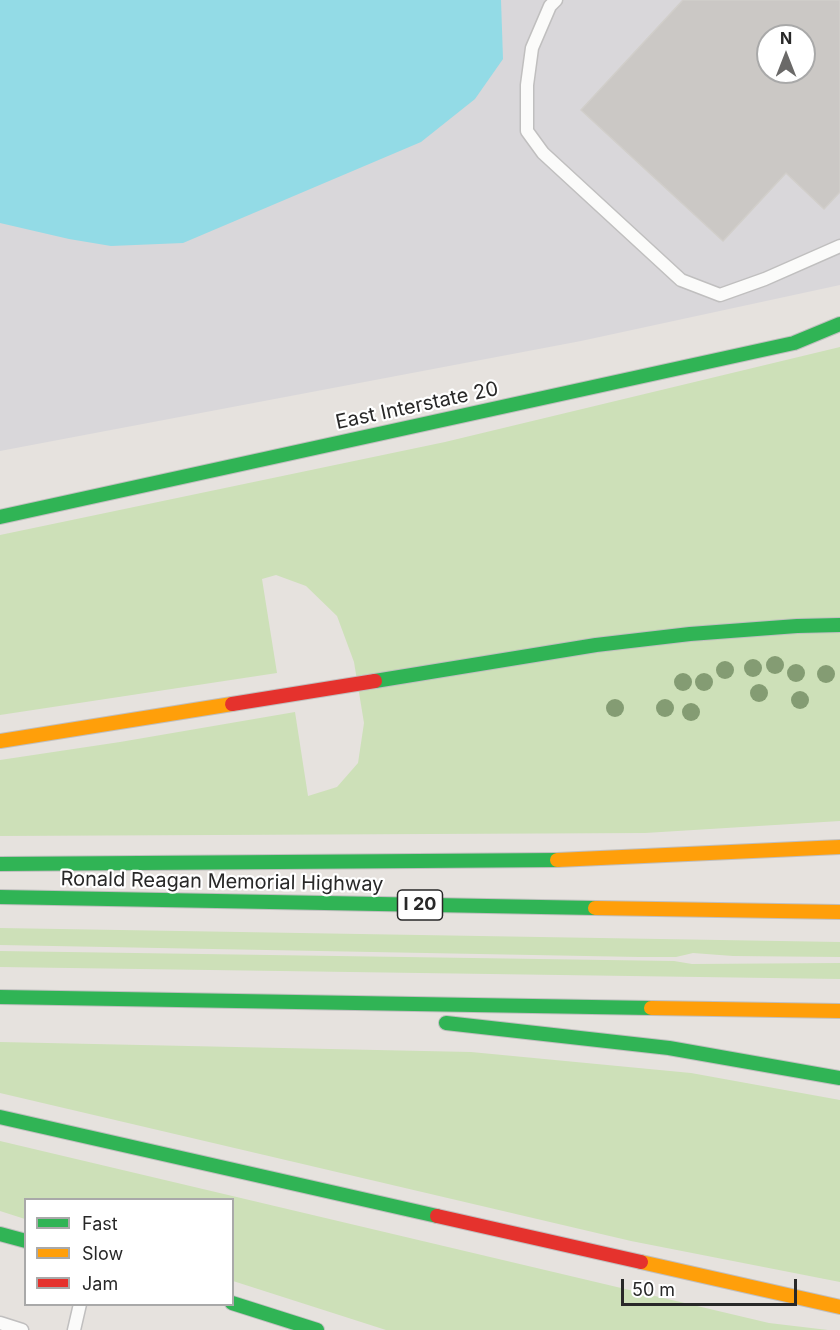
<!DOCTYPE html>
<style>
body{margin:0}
#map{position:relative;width:840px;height:1330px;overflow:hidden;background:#e6e2de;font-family:Inter,sans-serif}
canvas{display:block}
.legend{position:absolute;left:24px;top:1198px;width:210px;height:108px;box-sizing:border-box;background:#fff;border:2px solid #a9a9a9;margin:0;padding:8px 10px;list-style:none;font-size:18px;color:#282828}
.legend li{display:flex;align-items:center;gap:12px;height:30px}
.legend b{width:30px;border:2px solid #a9a9a9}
.north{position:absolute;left:756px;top:24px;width:60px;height:60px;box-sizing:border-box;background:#fff;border:2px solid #a9a9a9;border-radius:50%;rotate:0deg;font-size:16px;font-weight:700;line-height:24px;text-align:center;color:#282828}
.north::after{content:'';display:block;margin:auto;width:21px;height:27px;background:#6a6968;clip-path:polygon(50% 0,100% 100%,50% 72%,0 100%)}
.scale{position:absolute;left:621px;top:1279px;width:176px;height:27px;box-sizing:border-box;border:3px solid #282828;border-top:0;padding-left:8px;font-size:18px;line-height:21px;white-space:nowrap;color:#282828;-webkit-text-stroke:4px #fff;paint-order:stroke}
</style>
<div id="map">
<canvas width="840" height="1330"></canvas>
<ul class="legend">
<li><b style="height:8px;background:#30b455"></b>Fast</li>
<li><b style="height:8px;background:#ff9f0a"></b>Slow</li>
<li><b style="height:8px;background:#e5322d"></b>Jam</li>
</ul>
<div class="north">N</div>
<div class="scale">50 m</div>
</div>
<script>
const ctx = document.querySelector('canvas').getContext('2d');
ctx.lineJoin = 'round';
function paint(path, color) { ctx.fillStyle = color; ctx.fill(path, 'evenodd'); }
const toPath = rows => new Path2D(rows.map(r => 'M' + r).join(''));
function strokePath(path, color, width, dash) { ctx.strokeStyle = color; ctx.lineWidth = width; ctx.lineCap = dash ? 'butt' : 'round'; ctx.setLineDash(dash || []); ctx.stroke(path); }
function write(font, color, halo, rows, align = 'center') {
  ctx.font = font + ' Inter,sans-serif'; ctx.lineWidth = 4.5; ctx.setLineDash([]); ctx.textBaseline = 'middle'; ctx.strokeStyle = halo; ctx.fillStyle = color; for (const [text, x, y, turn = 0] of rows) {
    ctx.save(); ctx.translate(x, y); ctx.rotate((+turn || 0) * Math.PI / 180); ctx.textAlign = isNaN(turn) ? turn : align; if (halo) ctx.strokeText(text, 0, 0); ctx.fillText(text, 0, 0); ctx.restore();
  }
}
const industrial = toPath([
 [0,0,840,0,840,285,581,341,0,451],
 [768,36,804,36,804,72,768,72]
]);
const green = toPath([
 [840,347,840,821,645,833,0,836,0,760,120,742,295,712,308,796,337,787,358,763,364,723,354,662,337,616,306,586,276,575,262,579,277,673,0,715,0,535,445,442],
 [0,928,840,942,840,957,733,956,693,953,676,957,639,957,0,945],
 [0,951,674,961,692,964,840,963,840,979,0,967],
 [0,1042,471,1052,691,1073,840,1100,840,1282,631,1241,0,1093],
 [0,1141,769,1323,828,1330,386,1330,233,1281,232,1200,26,1200,25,1219,0,1211]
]);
const water = toPath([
 [0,0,501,0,503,59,475,99,421,142,183,243,111,246,69,239,0,223]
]);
const building = toPath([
 [683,0,840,0,840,192,824,209,786,173,723,241,581,110,683,0],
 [768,36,804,36,804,72,768,72,768,36]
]);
const lane = toPath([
 [556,0,550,6,532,48,527,85,527,131,543,153,681,280,720,295,765,279,840,246],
 [0,1323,22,1330],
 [74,1330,80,1304]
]);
const fast = toPath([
 [0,517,794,343,840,324],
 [375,681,596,645,690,634,797,626,840,625],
 [0,864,557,860],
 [0,897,595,908],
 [0,997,651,1008],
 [446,1023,669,1048,840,1078],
 [0,1117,437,1216],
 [0,1234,26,1241],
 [232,1303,317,1330]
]);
const slow = toPath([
 [0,741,232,704],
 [557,860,840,847],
 [595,908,840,912],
 [651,1008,840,1011],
 [641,1262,840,1307]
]);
const jam = toPath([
 [232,704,375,681],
 [437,1216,641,1262]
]);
const trees = [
 [775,665],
 [753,668],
 [725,670],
 [796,673],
 [826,674],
 [683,682],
 [704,682],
 [759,693],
 [800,700],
 [615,708],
 [665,708],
 [691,712]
];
const shields = [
 [420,905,45]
];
const shieldNames = [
 ["I 20",420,905]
];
const streetNames = [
 ["East Interstate 20",417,406,-12],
 ["Ronald Reagan Memorial Highway",222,882,1]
];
paint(industrial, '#d9d7da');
paint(green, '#cde0b8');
paint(water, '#93dbe6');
paint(building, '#cbc8c5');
strokePath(building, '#d1ceca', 1.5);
strokePath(lane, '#c0bfbf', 15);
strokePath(fast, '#c0bfbf', 16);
strokePath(slow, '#c0bfbf', 16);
strokePath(jam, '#c0bfbf', 16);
strokePath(lane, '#fbfbfa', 12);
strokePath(fast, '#30b455', 14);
strokePath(slow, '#ff9f0a', 14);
strokePath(jam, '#e5322d', 14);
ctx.fillStyle = '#849c73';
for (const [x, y] of trees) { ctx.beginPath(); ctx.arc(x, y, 9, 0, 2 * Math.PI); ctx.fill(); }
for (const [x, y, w] of shields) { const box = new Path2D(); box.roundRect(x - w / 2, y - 15, w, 30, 4.5); ctx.fillStyle = '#fff'; ctx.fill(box); strokePath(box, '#282828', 1.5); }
write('bold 18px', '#282828', null, shieldNames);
write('20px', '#282828', '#fff', streetNames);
</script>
